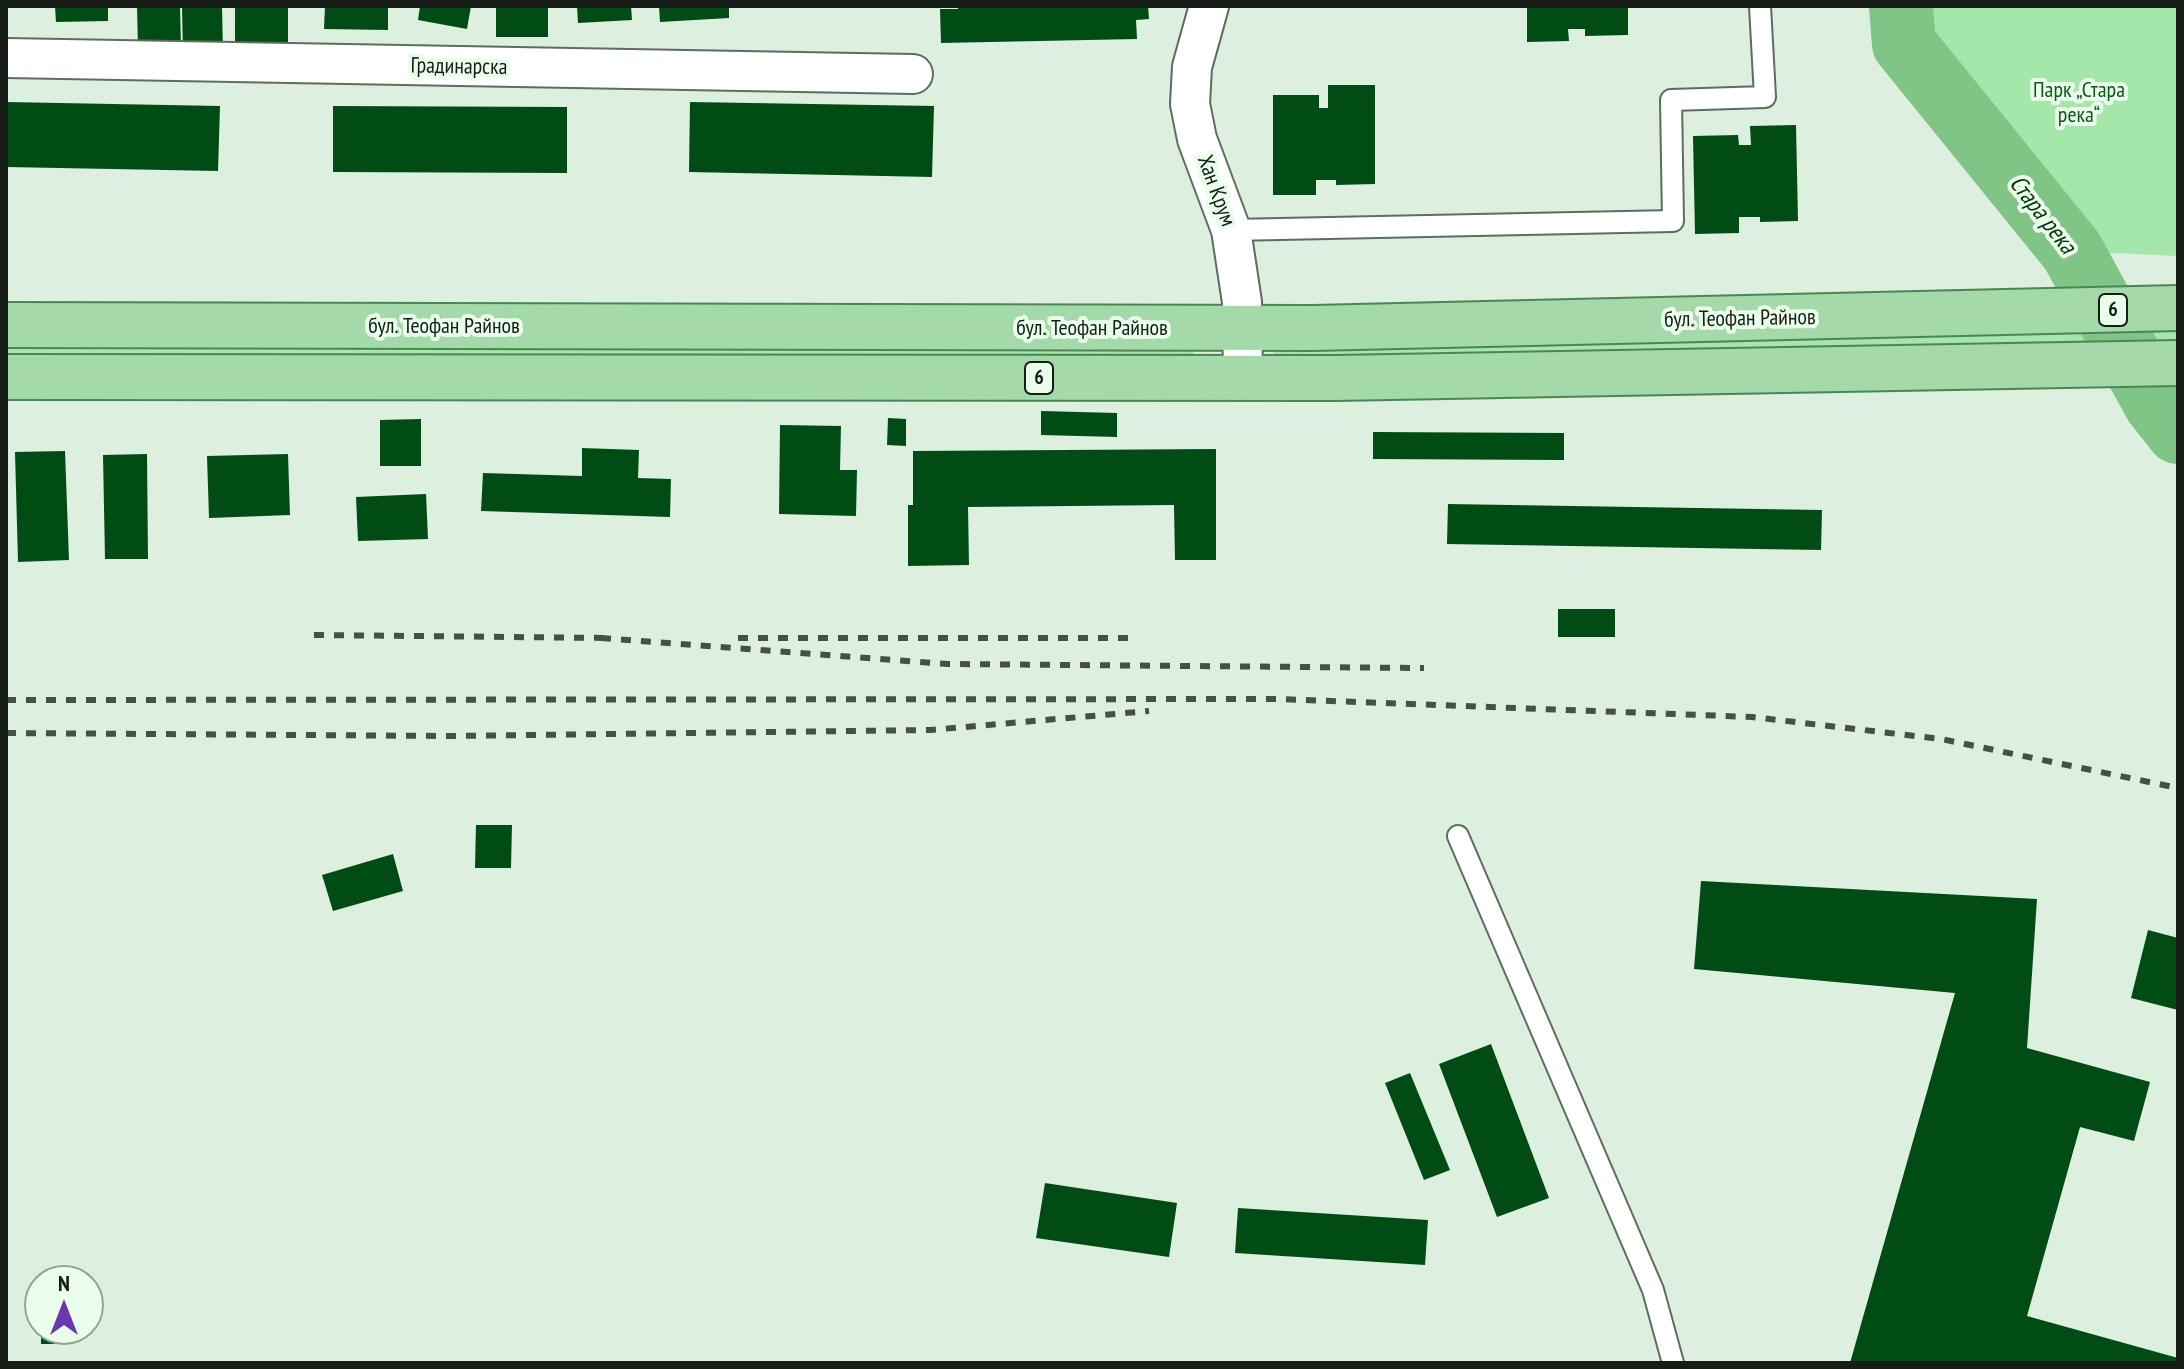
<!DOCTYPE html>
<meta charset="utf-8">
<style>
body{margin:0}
#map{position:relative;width:2184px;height:1369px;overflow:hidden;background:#ddefde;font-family:"PT Sans Narrow",sans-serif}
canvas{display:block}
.frame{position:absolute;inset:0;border:8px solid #161c16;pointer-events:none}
.north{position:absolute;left:24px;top:1265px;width:80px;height:80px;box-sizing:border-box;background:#eafdeb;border:2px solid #95a396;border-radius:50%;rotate:0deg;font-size:22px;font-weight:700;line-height:32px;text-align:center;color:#161c16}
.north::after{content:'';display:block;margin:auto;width:28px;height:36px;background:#6738b0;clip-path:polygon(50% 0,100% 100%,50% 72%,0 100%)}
</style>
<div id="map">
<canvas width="2184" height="1369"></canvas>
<div class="frame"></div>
<div class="north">N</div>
</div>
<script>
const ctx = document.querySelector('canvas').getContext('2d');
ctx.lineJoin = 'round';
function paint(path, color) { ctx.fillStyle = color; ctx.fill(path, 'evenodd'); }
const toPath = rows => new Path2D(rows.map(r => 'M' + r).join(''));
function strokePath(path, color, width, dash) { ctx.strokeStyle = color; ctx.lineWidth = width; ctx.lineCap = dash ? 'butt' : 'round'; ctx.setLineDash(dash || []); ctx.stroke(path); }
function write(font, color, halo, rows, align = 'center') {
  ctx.font = font + ' "PT Sans Narrow",sans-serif'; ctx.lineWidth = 8; ctx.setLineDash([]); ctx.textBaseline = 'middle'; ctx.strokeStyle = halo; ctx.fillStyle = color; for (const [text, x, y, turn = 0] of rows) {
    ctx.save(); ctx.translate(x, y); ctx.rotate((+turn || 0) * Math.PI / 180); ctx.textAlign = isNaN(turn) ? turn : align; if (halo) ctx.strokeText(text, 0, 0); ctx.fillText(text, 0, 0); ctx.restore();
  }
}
const green = toPath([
 [1901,6,2178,6,2178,256,2072,251,1904,44],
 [2178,330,2178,348,1273,360,1273,345],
 [6,340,1194,348,1192,363,6,353]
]);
const river = toPath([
 [1901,6,1904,44,2072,251,2155,403,2178,432]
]);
const building = toPath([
 [55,6,108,6,108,21,56,22],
 [137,6,180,6,181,48,138,49],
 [182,6,222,6,223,53,183,54],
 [235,6,288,6,288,59,235,59],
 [325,6,388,6,388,30,324,29],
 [420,6,471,6,467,29,418,20],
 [496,6,548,6,548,37,496,37],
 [577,6,631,6,632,20,578,23],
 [659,6,729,6,729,18,660,22],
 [958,6,1148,6,1149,19,1136,20,1137,39,941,43,940,9,958,9],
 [1527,6,1628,6,1628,35,1585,36,1585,29,1568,29,1569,41,1527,42],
 [1328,85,1375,85,1375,184,1336,185,1336,180,1316,180,1316,195,1273,195,1273,95,1319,95,1319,108,1328,108],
 [6,102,220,106,218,171,6,167],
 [690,102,934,106,932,177,689,172],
 [333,106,567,107,567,173,333,172],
 [1796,125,1798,221,1760,222,1760,217,1739,217,1739,233,1695,234,1693,136,1738,135,1739,145,1751,145,1750,126],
 [1041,411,1117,413,1117,437,1041,435],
 [888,418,906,419,906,446,887,445],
 [421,419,421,466,380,466,380,420],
 [780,425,841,426,840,470,857,470,856,516,779,514],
 [1373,432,1564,433,1564,460,1373,459],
 [582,448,639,450,638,478,671,479,670,517,481,511,483,473,582,476],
 [1216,449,1216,560,1175,560,1174,505,968,507,969,565,908,566,908,505,913,505,913,451],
 [65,451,69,560,18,562,15,452],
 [147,454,148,559,105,559,103,455],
 [288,454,290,515,209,518,207,456],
 [426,494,428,539,358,541,356,497],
 [1448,504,1822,510,1821,550,1447,544],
 [1558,609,1615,609,1615,637,1558,637],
 [476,825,512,825,511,868,475,868],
 [393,854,403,891,333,911,322,875],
 [1701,881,2037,899,2027,1048,2150,1082,2134,1141,2080,1127,2027,1316,2178,1358,2178,1363,1850,1363,1955,993,1694,969],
 [2148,930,2178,938,2178,1010,2131,998],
 [1491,1044,1549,1198,1497,1217,1439,1064],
 [1410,1073,1450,1170,1424,1180,1385,1083],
 [1045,1183,1177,1203,1169,1257,1036,1238],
 [1238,1208,1428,1220,1425,1265,1235,1253],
 [41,1329,72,1329,72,1344,41,1344]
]);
const service = toPath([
 [1231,230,1673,221,1671,100,1765,97,1760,6],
 [1458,836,1653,1290,1673,1363]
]);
const minor = toPath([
 [1209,6,1192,67,1190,104,1197,139,1231,230,1242,302,1243,379],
 [6,58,913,74]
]);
const primary = toPath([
 [6,325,1313,328,2178,308],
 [6,377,1335,378,2178,363]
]);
const rail = toPath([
 [314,635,610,638],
 [601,638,948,664,1424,668],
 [738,638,1130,638],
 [6,700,1279,699,1752,717,1941,739,2178,788],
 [6,733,451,736,930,730,1149,711]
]);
const shields = [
 [2113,310,28],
 [1039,378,28]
];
const shieldNames = [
 ["6",2113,310],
 ["6",1039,378]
];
const streetNames = [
 ["Градинарска",459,67,1],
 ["Хан Крум",1216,191,70],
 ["бул. Теофан Райнов",1740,319,-1],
 ["бул. Теофан Райнов",444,327],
 ["бул. Теофан Райнов",1092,329]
];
const parkNames = [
 ["Парк „Стара",2079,91],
 ["река“",2079,116]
];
const waterNames = [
 ["Стара река",2042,215,52]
];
paint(green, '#a5e6aa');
strokePath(river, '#80c486', 64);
paint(building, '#004c14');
strokePath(service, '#5d6d5e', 24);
strokePath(minor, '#5d6d5e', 42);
strokePath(primary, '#4b8652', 48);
strokePath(service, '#fff', 20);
strokePath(minor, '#fff', 38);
strokePath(primary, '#a4d9aa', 44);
strokePath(rail, '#475047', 6, [10, 10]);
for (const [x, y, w] of shields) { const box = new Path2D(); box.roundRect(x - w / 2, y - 16, w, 32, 6); ctx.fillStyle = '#eafdeb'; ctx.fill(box); strokePath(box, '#161c16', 2); }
write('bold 20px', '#161c16', null, shieldNames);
write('22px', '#161c16', '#eafdeb', streetNames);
write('22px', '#0c571e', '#eafdeb', parkNames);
write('italic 24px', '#01340d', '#eafdeb', waterNames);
</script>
